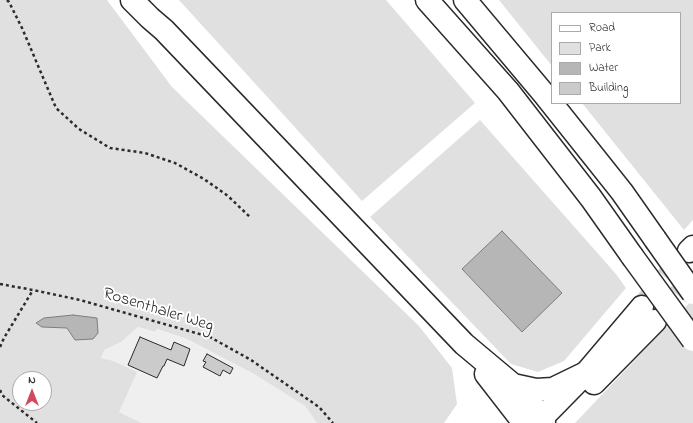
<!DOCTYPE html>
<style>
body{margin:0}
#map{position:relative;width:693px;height:423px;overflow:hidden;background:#fff;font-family:"Indie Flower",sans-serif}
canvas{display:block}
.legend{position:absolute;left:551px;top:12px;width:130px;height:92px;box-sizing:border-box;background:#fff;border:1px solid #aaa;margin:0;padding:5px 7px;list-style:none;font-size:12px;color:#2b2b2b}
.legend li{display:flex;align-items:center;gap:8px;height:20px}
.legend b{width:20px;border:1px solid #aaa}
.north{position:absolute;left:12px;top:371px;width:40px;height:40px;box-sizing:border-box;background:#fff;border:1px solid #aaa;border-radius:50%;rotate:0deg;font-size:11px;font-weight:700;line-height:16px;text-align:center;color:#2b2b2b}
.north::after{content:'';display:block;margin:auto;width:14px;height:18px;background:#d1495b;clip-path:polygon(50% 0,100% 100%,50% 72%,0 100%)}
</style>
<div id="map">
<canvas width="693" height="423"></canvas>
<ul class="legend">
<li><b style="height:5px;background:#fff"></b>Road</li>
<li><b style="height:11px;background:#e0e0e0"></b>Park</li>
<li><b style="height:11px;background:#b6b6b6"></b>Water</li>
<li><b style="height:11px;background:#cbcbcb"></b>Building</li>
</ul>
<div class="north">N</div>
</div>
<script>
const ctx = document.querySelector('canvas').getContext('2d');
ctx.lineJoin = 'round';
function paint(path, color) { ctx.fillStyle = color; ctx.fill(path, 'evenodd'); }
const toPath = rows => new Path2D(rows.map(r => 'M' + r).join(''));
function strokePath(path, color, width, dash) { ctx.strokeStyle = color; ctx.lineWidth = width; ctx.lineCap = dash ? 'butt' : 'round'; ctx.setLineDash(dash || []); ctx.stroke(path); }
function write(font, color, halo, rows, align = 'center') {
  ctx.font = font + ' "Indie Flower",sans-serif'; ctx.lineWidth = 4; ctx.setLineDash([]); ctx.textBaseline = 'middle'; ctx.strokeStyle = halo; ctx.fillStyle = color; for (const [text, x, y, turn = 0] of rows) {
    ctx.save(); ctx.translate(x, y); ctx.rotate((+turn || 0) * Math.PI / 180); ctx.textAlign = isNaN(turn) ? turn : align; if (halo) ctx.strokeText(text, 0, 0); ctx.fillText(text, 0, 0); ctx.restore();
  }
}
const built = toPath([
 [138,327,154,332,156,329,187,339,254,374,305,406,317,423,142,423,119,412,101,359,103,350,121,342]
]);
const green = toPath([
 [0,0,107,0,172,87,419,326,452,368,457,404,444,423,317,423,305,406,254,374,187,339,157,329,155,332,138,327,121,342,104,350,101,358,113,361,137,372,119,412,142,423,0,423],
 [20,379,44,379,44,403,20,403],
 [179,0,386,0,475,103,362,201],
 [499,0,693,0,693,220,684,230,582,103,680,103,680,13,552,13,552,66],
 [480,120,616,274,626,288,564,361,538,372,511,364,370,217],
 [693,299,693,423,575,423]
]);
const water = toPath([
 [502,231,562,293,522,332,462,269,502,231],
 [73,315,97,318,98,333,93,339,75,340,67,328,42,327,36,323,44,318,73,315]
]);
const building = toPath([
 [140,337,171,350,174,342,190,349,184,366,167,359,164,366,163,366,157,378,128,365,140,337],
 [207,354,233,368,230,374,223,370,220,376,203,367,206,362,203,361,207,354]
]);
const primaryTunnel = toPath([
 [645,303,687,253],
 [656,320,693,279]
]);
const path = toPath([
 [7,0,9,2,22,28,56,108,79,129,110,148,145,153,175,163,204,179,228,196,251,218],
 [0,284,33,290,80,300,210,337,251,360,319,407,333,423],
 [0,347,4,338,33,290],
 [0,390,2,395,37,423]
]);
const primary = toPath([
 [689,251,693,247],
 [594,383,655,321],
 [537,423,586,373,642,307]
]);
const motorway = toPath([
 [132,0,150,18,164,30,464,344,513,385,543,418,544,423],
 [427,0,508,91,591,198,632,256],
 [465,0,544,94,622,192,655,239],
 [486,374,524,423],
 [513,385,536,390,553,389,586,373]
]);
const motorwayBridge = toPath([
 [655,239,693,293],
 [632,256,693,340]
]);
const streetNames = [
 ["Rosenthaler Weg",158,311,17]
];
paint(built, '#efefef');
paint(green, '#e0e0e0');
paint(water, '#b6b6b6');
strokePath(water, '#7e7e7e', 1);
paint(building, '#cbcbcb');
strokePath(building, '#2b2b2b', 1);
strokePath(primaryTunnel, '#d5d5d5', 22, [22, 11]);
strokePath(primary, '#2b2b2b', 25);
strokePath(motorway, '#2b2b2b', 25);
strokePath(path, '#2b2b2b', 2.5, [3, 3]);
strokePath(primary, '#fff', 22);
strokePath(motorway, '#fff', 22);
strokePath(motorwayBridge, '#2b2b2b', 25, []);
strokePath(motorwayBridge, '#fff', 22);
write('17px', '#2b2b2b', '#fff', streetNames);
</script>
